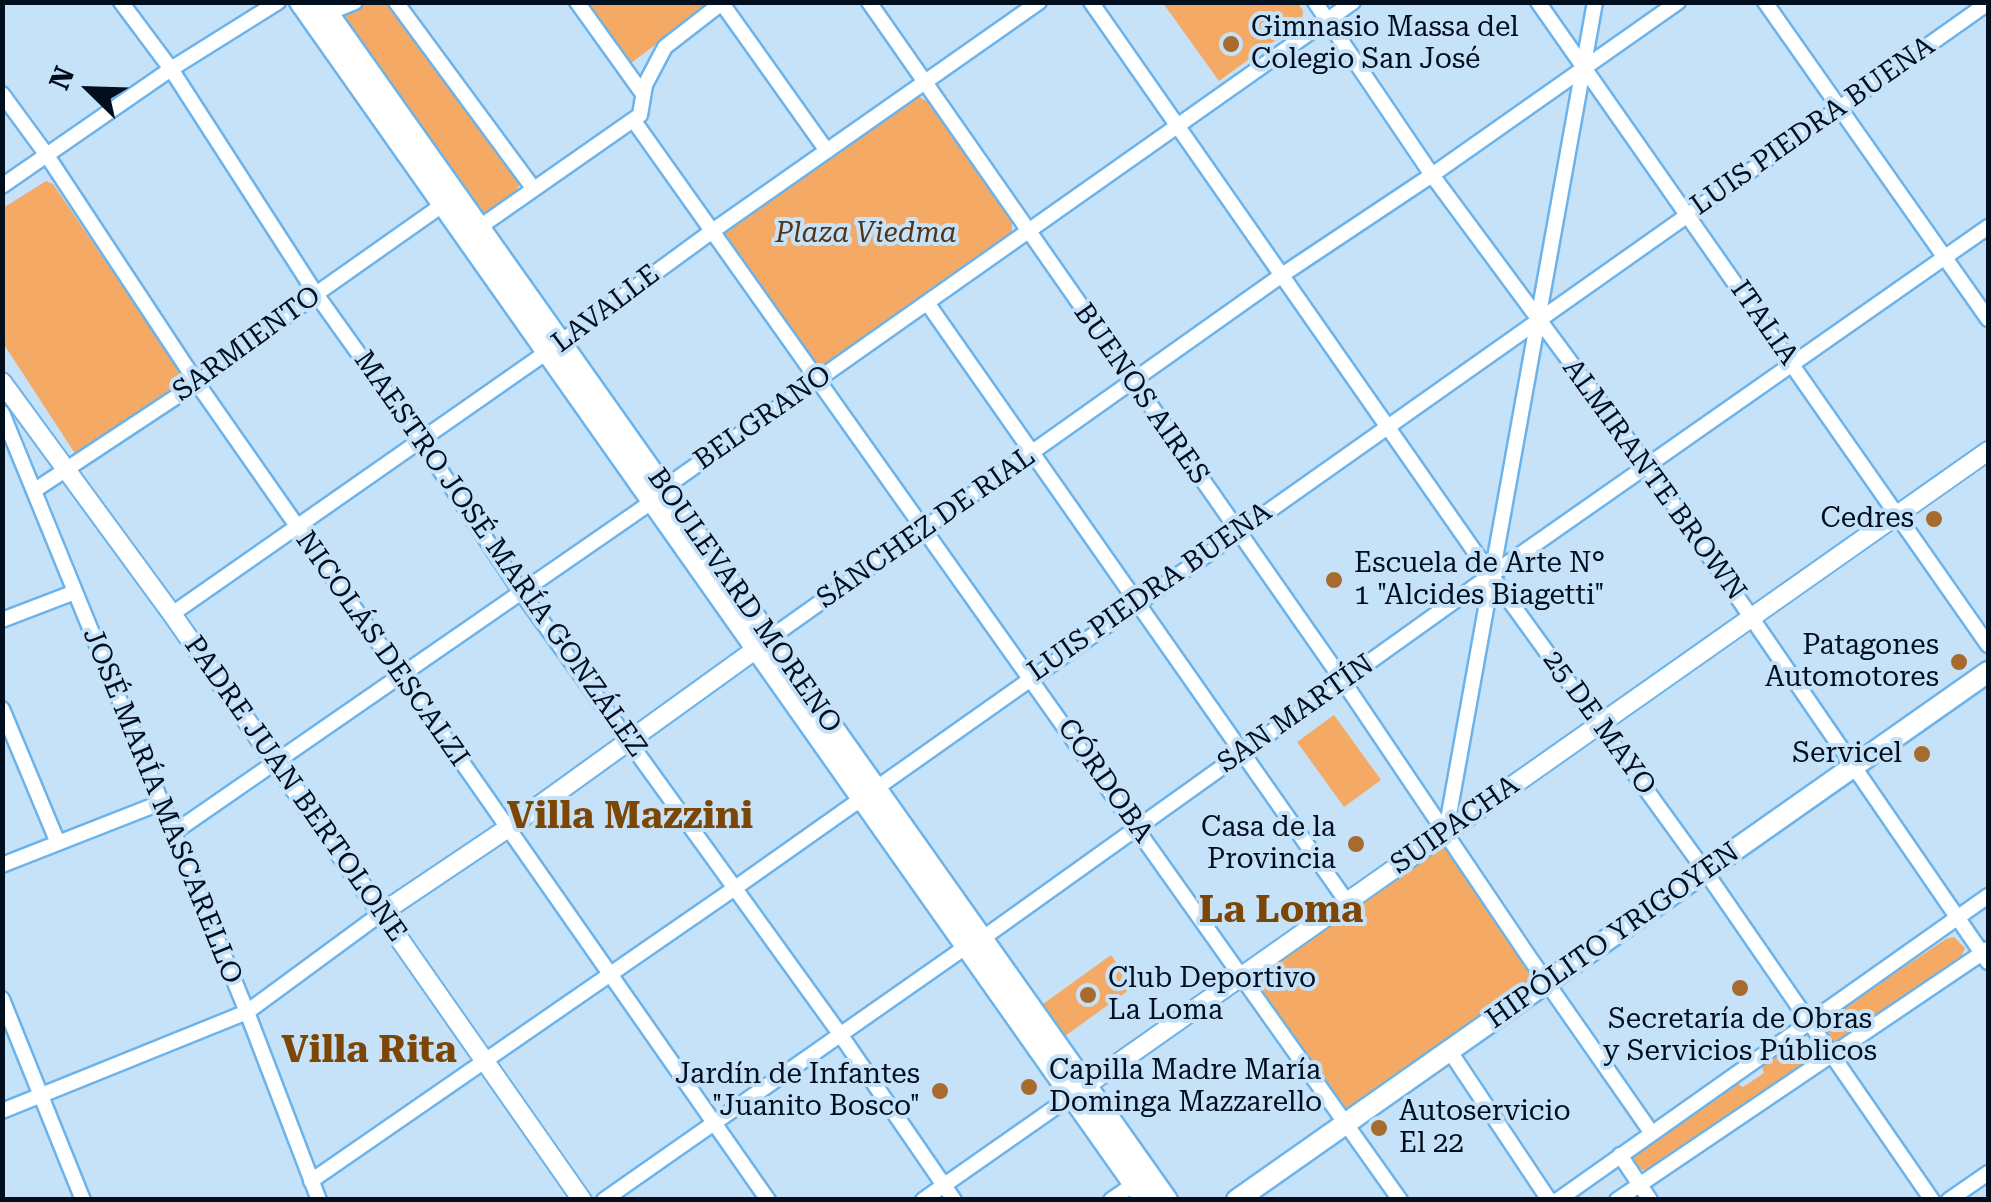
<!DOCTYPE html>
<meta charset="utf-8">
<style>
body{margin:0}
#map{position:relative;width:1991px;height:1202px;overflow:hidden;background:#c6e2f9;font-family:"Roboto Serif",serif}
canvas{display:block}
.frame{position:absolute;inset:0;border:5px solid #000e1d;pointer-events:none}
.north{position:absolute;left:40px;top:40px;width:100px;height:100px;-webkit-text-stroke:8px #c6e2f9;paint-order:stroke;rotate:293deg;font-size:28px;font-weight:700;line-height:40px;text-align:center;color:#000e1d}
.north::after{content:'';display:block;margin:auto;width:35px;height:45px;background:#000e1d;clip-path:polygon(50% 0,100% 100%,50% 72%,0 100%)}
</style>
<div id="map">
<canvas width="1991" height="1202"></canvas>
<div class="frame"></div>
<div class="north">N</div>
</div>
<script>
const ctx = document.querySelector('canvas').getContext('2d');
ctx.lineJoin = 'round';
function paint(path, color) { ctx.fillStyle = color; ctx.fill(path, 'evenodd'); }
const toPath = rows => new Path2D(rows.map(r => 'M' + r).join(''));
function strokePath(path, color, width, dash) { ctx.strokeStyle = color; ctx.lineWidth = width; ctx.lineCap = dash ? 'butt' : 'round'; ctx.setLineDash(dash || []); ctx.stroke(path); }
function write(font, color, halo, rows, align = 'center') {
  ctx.font = font + ' "Roboto Serif",serif'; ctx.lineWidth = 8; ctx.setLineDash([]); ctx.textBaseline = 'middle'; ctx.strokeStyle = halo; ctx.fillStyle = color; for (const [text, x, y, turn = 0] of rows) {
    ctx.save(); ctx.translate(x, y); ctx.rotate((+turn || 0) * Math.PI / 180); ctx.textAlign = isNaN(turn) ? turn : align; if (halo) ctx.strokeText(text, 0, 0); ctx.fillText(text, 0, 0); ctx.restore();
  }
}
const green = toPath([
 [371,3,391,5,518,178,519,186,514,194,483,213,477,209,342,20,343,14],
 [586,3,708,3,705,8,631,63],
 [1163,3,1298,3,1303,11,1302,21,1219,81],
 [919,97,929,102,1012,220,1012,232,828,364,818,366,724,237,724,233],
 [46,181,53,184,186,379,76,455,3,343,3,208],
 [1334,715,1381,780,1344,807,1297,742],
 [1444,846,1532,971,1533,979,1529,987,1355,1108,1346,1109,1339,1104,1254,984,1252,977],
 [1954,937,1965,948,1960,960,1840,1041,1834,1042,1824,1033,1825,1020,1946,939],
 [1111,955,1133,987,1065,1036,1043,1004],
 [1803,1039,1814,1048,1811,1060,1650,1171,1637,1169,1632,1157,1636,1150,1735,1082,1743,1087,1764,1073,1761,1064]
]);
const minor = toPath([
 [121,2,171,69,316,294,421,441,521,592,840,1034,954,1200],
 [396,2,533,188],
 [577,2,643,94],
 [721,2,827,151],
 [869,2,1343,681,1529,957,1651,1132],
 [1091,2,1491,575,1705,871,1932,1200],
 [1315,2,1432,175,1648,467,1988,962],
 [1538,2,1988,645],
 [1765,2,1988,319],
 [323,15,355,2],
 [2,94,46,154,197,383,768,1200],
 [634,121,1400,1200],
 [2,186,171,69,278,2],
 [474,231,640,115,645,85,665,47,723,2],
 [928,304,1347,902],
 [2,413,247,1012,319,1200],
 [35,490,197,383,316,294,448,201],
 [172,614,547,352,711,232,1039,2],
 [2,620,75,592],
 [770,638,1282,275,1432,175,1678,2],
 [2,709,58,843],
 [1446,831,1595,2],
 [173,833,653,501,664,488,1353,2],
 [2,865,160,803],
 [2,999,83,1200],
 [1449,1050,1549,1200],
 [2,1111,247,1012,383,912],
 [1620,1155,1650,1200],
 [311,1181,735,888,1988,3],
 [604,1200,967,946,983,938,1491,575,1988,227],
 [923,1200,1073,1095],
 [1111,1200,1140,1180],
 [1558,1200,1988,896],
 [1617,1200,1988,949],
 [1949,1200,1988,1173]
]);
const tertiary = toPath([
 [2,382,172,614,582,1200],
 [383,912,508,828,766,642],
 [1077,1092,1988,451]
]);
const secondary = toPath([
 [300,2,1145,1200],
 [320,2,1167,1200],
 [1237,1200,1988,672]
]);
const markers = [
 [1231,44,10,"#a76b2e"],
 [1934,519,10,"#a76b2e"],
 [1334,580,10,"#a76b2e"],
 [1959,662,10,"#a76b2e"],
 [1922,754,10,"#a76b2e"],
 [1356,844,10,"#a76b2e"],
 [1740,988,10,"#a76b2e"],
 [1088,995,10,"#a76b2e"],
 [1029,1087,10,"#a76b2e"],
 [940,1091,10,"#a76b2e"],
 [1379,1128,10,"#a76b2e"]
];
const poiNames = [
 ["Gimnasio Massa del",1251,28],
 ["Colegio San José",1251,60],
 ["Cedres",1914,519,"right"],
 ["Escuela de Arte N°",1354,564],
 ["1 \"Alcides Biagetti\"",1354,596],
 ["Patagones",1939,646,"right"],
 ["Automotores",1939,678,"right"],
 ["Servicel",1902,754,"right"],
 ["Casa de la",1336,828,"right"],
 ["Provincia",1336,860,"right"],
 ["Club Deportivo",1108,979],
 ["La Loma",1108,1011],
 ["Secretaría de Obras",1740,1020,"center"],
 ["y Servicios Públicos",1740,1052,"center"],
 ["Capilla Madre María",1049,1071],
 ["Dominga Mazzarello",1049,1103],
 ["Jardín de Infantes",920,1075,"right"],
 ["\"Juanito Bosco\"",920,1107,"right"],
 ["Autoservicio",1399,1112],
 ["El 22",1399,1144]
];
const streetNames = [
 ["LUIS PIEDRA BUENA",1813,126,-35],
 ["LAVALLE",606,309,-37],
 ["ITALIA",1764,323,55],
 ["SARMIENTO",247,344,-36],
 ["BUENOS AIRES",1141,394,55],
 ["BELGRANO",763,418,-35],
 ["ALMIRANTE BROWN",1654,480,54],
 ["SÁNCHEZ DE RIAL",926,528,-35],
 ["MAESTRO JOSÉ MARÍA GONZÁLEZ",500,554,55],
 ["LUIS PIEDRA BUENA",1150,592,-35],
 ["BOULEVARD MORENO",744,601,55],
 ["NICOLÁS DESCALZI",382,649,55],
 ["SAN MARTÍN",1296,714,-35],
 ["25 DE MAYO",1599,723,54],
 ["CÓRDOBA",1105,781,55],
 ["PADRE JUAN BERTOLONE",295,789,55],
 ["JOSÉ MARÍA MASCARELLO",162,806,68],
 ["SUIPACHA",1455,825,-35],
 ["HIPÓLITO YRIGOYEN",1613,936,-35]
];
const parkNames = [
 ["Plaza Viedma",866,234]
];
const districtNames = [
 ["Villa Mazzini",630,817],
 ["La Loma",1281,911],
 ["Villa Rita",369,1051]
];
paint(green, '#f4aa64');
strokePath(minor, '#6bb3ea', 19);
strokePath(tertiary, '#6bb3ea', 22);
strokePath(secondary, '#6bb3ea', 25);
strokePath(minor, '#fff', 14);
strokePath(tertiary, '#fff', 18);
strokePath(secondary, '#fff', 20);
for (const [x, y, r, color] of markers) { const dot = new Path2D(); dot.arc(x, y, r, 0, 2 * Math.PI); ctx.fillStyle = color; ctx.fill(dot); strokePath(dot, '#c6e2f9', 4); }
write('28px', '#000e1d', '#c6e2f9', poiNames, 'left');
write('28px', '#000e1d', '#c6e2f9', streetNames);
write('italic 28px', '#533415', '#c6e2f9', parkNames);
write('bold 38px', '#7c4706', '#c6e2f9', districtNames);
</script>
